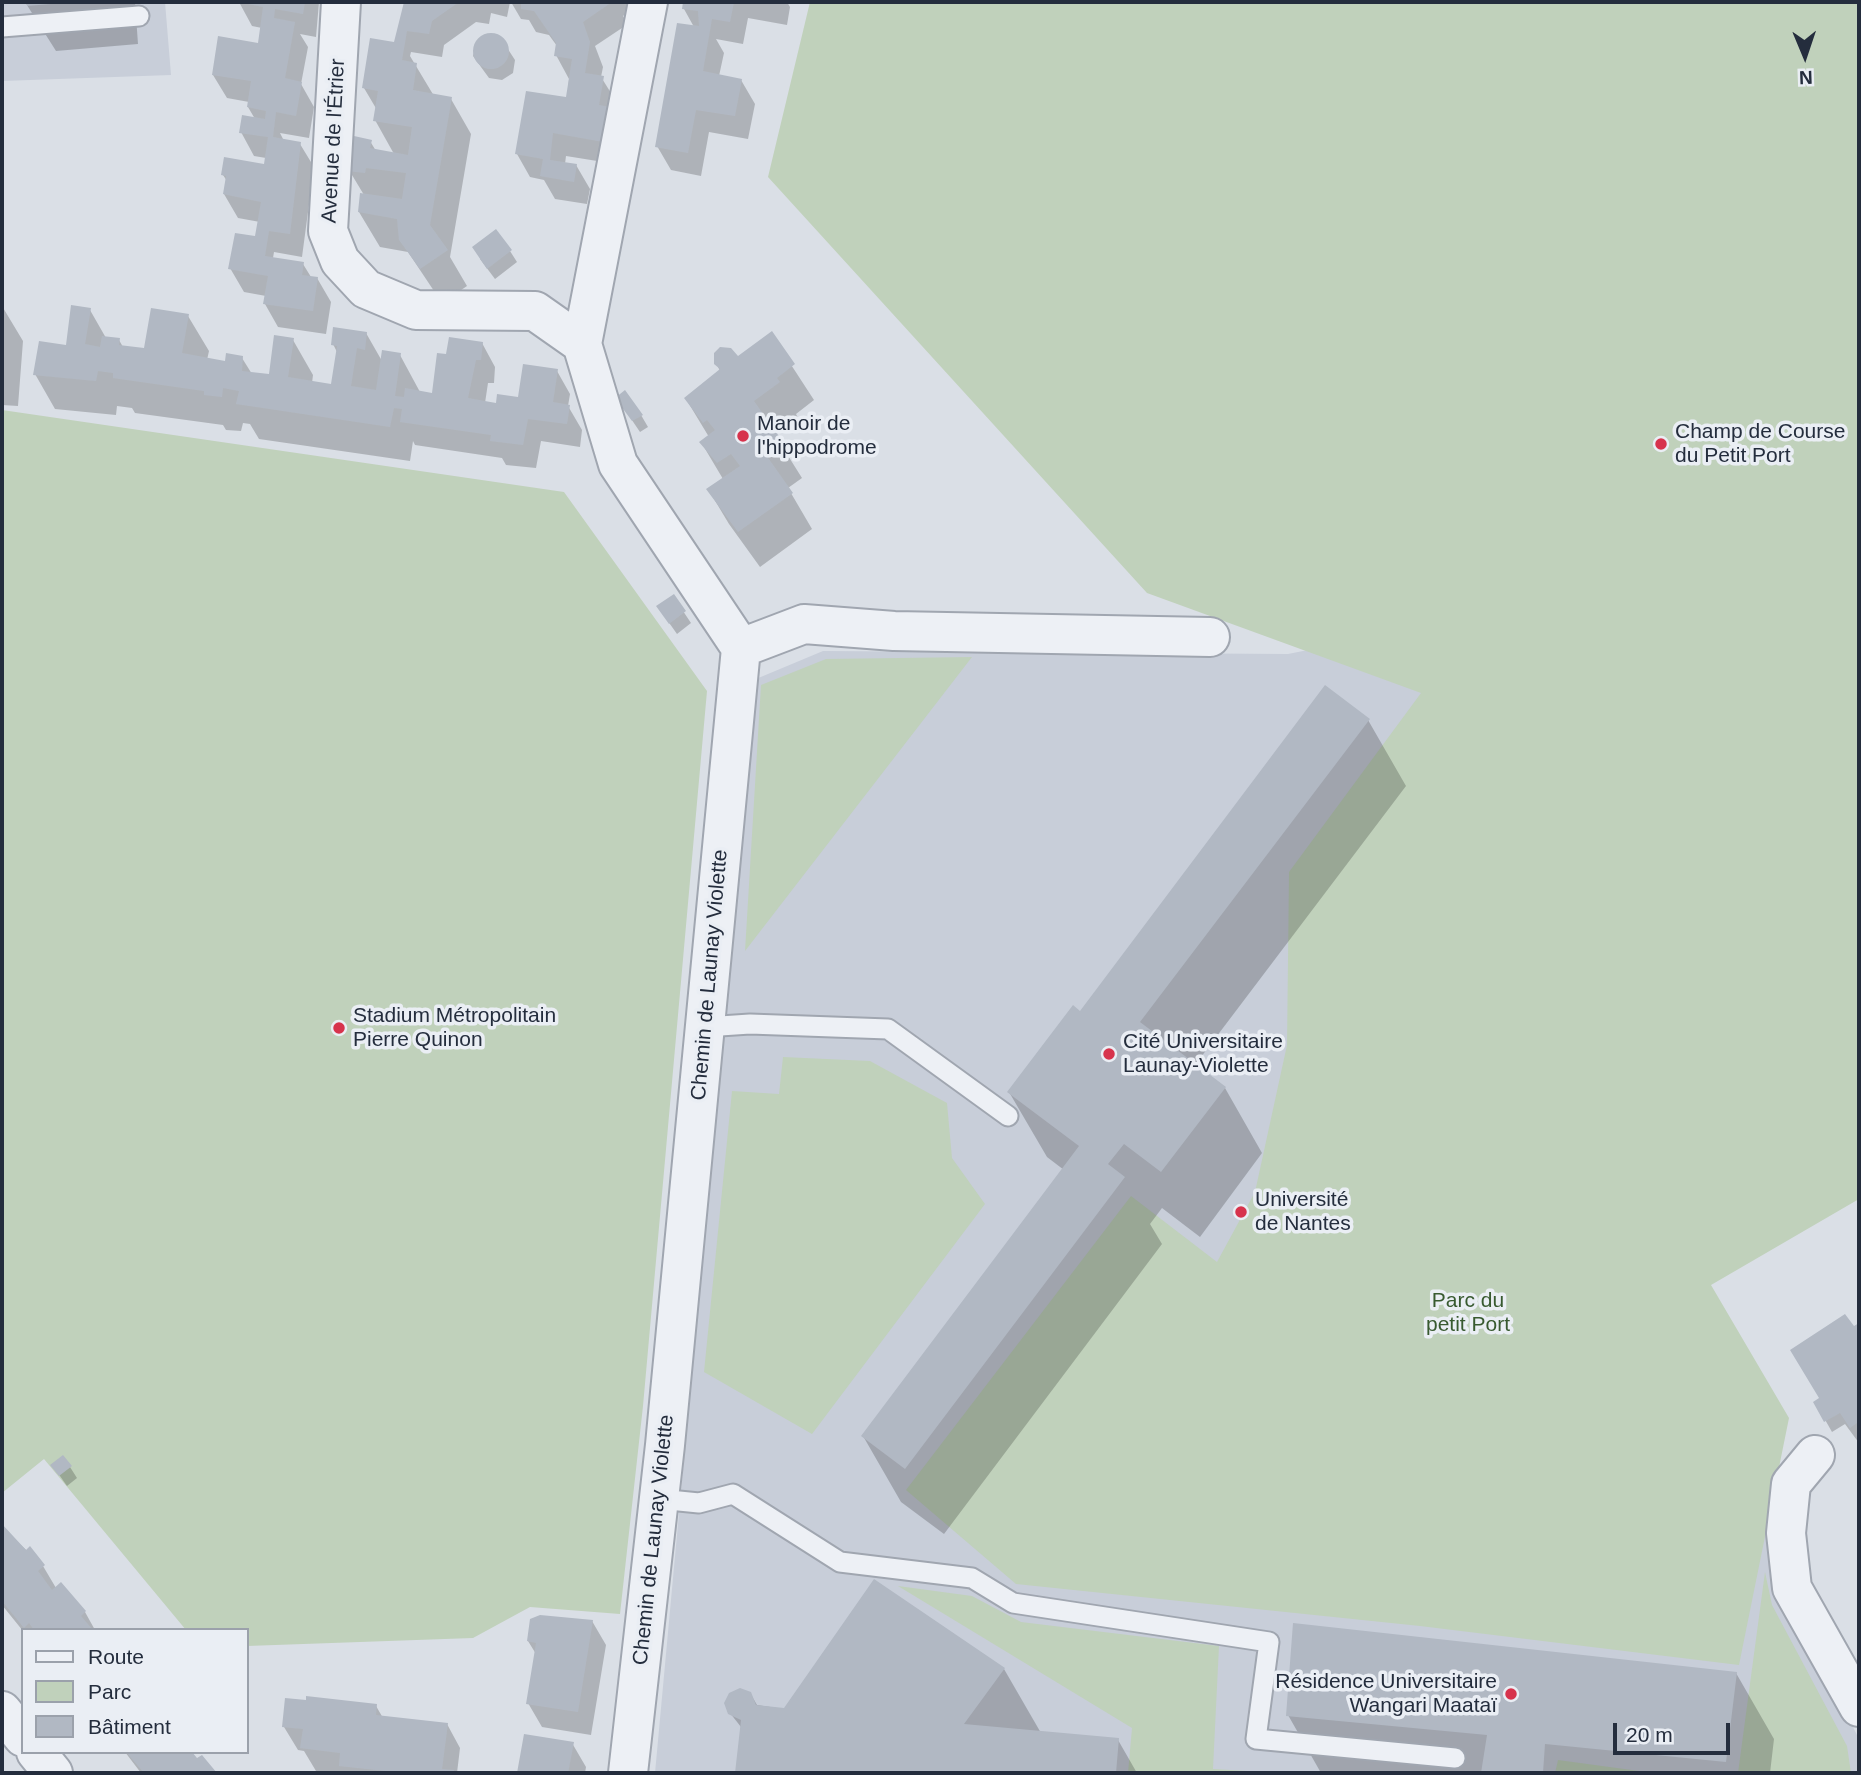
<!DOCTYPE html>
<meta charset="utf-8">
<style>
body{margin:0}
#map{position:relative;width:1861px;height:1775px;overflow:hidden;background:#dadfe6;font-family:Arial,sans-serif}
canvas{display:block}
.frame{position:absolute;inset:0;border:4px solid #242d3d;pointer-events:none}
.legend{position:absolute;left:21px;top:1628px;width:228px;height:126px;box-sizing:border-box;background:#eaeef4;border:2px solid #9ba1ab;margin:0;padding:9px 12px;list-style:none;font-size:21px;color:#242d3d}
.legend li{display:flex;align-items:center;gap:14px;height:35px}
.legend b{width:35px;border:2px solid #9ba1ab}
.north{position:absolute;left:1770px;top:21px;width:70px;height:70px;-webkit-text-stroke:5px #eaeef4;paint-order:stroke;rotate:178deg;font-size:19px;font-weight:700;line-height:28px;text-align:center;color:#242d3d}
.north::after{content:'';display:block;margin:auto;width:24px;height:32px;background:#242d3d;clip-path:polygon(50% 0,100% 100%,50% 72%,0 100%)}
.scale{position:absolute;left:1613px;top:1723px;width:117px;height:32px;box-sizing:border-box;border:4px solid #242d3d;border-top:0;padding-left:9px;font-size:21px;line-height:24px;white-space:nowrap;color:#242d3d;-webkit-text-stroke:5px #eaeef4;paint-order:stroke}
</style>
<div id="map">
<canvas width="1861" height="1775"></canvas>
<div class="frame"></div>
<ul class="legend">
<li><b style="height:9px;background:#edf0f5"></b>Route</li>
<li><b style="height:19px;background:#c0d1bb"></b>Parc</li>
<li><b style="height:19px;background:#b1b8c3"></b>Bâtiment</li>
</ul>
<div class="north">N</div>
<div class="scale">20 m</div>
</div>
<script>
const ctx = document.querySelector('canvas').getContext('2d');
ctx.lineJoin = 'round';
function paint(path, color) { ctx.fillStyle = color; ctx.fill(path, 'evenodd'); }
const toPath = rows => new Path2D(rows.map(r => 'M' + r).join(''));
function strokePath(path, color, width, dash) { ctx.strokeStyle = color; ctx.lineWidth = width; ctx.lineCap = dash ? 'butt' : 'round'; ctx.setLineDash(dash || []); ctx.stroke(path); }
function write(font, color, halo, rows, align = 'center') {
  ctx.font = font + ' Arial,sans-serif'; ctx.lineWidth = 7; ctx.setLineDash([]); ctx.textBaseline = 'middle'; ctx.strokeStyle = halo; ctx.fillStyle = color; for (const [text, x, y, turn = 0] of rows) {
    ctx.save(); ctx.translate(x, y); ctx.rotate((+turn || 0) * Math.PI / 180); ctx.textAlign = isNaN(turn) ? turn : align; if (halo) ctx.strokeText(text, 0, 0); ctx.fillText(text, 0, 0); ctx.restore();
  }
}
const built = toPath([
 [2,2,165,2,171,75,2,81],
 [1443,623,1695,1266,1775,1572,1859,1739,1859,1773,655,1773,756,679,823,651,1288,654]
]);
const green = toPath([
 [810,2,1859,2,1859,1199,1711,1285,1789,1418,1739,1665,1420,1626,1016,1584,906,1490,1131,1196,1217,1262,1255,1192,1287,1045,1289,872,1421,693,1147,593,768,177],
 [2,410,564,492,707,691,643,1406,620,1614,530,1607,473,1638,247,1646,247,1630,186,1630,44,1459,2,1493],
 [972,657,745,951,761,685,826,659],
 [783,1057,870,1061,947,1103,952,1158,985,1204,812,1434,704,1372,732,1091,779,1094],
 [1765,1572,1772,1605,1847,1746,1851,1773,1738,1773],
 [898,1586,972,1596,1021,1622,1219,1646,1213,1769,1282,1773,1128,1773,1132,1728],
 [1558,1760,1654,1773,1555,1773]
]);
const shadow = toPath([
 [25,2,135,2,138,44,56,51],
 [319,2,316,37,300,34,308,47,301,84,314,107,309,138,280,133,284,141,300,144,314,167,302,257,274,252,273,258,303,264,311,277,317,278,331,302,326,334,278,327,265,304,266,296,244,292,230,268,257,238,260,222,238,218,224,194,227,181,223,175,265,166,266,158,254,156,241,132,255,119,248,107,249,102,227,98,213,75,259,45,262,28,252,26,239,2],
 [406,2,510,2,507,17,491,13,489,24,476,22,444,45,442,57,411,52,410,56,434,96,451,99,471,134,450,257,467,286,442,303,408,252,380,247,359,212,364,195,349,170,370,141,376,151,394,154,375,120,377,110,364,88,395,44],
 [511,2,634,2,636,7,623,16,628,24,595,46,603,67,601,77,616,101,622,165,566,156,565,164,576,165,590,189,587,204,555,199,544,180,530,177,517,154,567,99,569,79,556,55,557,46,549,35,536,32,529,20,521,19],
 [685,2,787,2,790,7,787,25,748,18,743,44,716,39,724,53,719,76,741,80,755,104,748,139,709,132,701,176,671,170,657,146,694,27,684,9],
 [486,35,500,37,515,60,513,73,502,80,489,78,473,56,476,43],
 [510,251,517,262,495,279,480,259],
 [2,306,23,341,18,406,2,405,2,412],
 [90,310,106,338,119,340,123,347,146,350,188,316,209,351,207,360,226,363,242,358,252,374,270,376,293,340,313,375,312,383,332,386,337,352,333,344,366,333,382,361,400,355,420,392,434,395,447,356,482,343,495,367,494,383,488,383,485,403,498,405,519,399,557,371,570,394,568,406,582,430,580,447,541,441,536,468,506,465,502,458,415,445,413,441,410,461,259,439,250,424,243,423,241,431,226,430,223,425,135,413,132,408,117,406,116,415,55,409,35,374,67,347],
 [771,334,814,400,796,414,798,418,775,435,802,478,788,488,812,529,760,567,729,524,708,489,723,479,701,442,709,437,686,399,720,371,716,363,737,358],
 [617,398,641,415,648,427,640,432],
 [673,596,691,623,677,634,665,617],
 [1368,720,1406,786,1195,1065,1225,1088,1262,1153,1200,1237,1162,1208,1150,1224,1162,1244,944,1534,901,1502,863,1436,1064,1170,1047,1157,1009,1092,1081,1014],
 [1859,1325,1859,1443,1845,1424,1832,1432,1815,1402,1821,1398,1854,1328],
 [53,1466,70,1467,77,1478,67,1486],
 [2,1527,43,1566,56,1588,85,1612,95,1630,23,1631,2,1605],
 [592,1621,606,1645,591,1735,542,1727,528,1703,536,1654,528,1641],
 [1004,1669,1041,1733,1118,1740,1137,1773,736,1773,741,1727,730,1713,750,1693,757,1705,784,1709],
 [1736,1673,1774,1739,1770,1773,1321,1773,1288,1715],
 [376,1706,383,1718,447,1724,460,1748,457,1773,316,1771,304,1751,298,1750,284,1727],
 [525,1736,572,1743,586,1767,585,1773,519,1773],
 [125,1752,190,1752,196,1761,201,1757,214,1773,141,1773]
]);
const building = toPath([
 [27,2,50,2,51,4,27,6],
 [238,2,305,2,303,14,275,9,274,18,295,22,285,78,302,82,296,116,276,112,273,137,301,142,290,234,269,231,265,256,304,262,302,275,318,277,313,311,263,304,268,276,228,269,235,233,255,236,261,202,223,194,226,176,221,175,224,157,264,164,268,137,239,133,242,115,265,119,266,111,247,107,251,81,212,75,218,36,258,43,263,7],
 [404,2,459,2,432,21,429,34,407,31,402,60,417,63,413,90,452,97,430,225,448,250,420,269,399,240,397,219,358,212,360,193,402,199,406,173,366,168,365,173,347,171,354,136,372,140,370,148,408,155,412,127,373,121,378,91,362,88,370,38,394,42],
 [521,2,612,2,583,22,590,42,585,73,604,76,599,105,615,108,609,143,553,133,550,160,577,164,574,182,540,176,543,159,515,154,526,91,566,97,572,59,554,56,556,43,534,11,521,9],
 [683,2,734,2,730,22,712,19,703,71,742,79,735,116,696,110,688,153,655,147,677,23,699,26,698,11,682,9],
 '473 51a18 18 0 1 1 36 0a18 18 0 1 1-36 0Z',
 [496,229,512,250,487,269,472,247],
 [71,305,91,308,85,344,100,347,102,336,120,338,119,345,144,348,151,308,189,314,182,353,225,361,226,353,243,356,242,371,269,374,274,335,294,338,288,377,331,384,337,346,331,345,333,327,367,332,365,350,357,348,351,386,376,390,382,350,401,353,395,396,404,397,405,388,432,393,437,353,446,354,449,337,483,342,481,360,476,360,468,398,496,403,497,394,518,397,523,364,558,369,553,402,570,405,567,424,528,419,523,445,490,441,491,435,400,422,402,409,394,408,390,427,236,404,239,391,223,388,222,397,204,395,204,391,113,378,113,373,98,371,96,381,33,375,39,341,66,345],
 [772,331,795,364,777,378,780,382,754,401,783,442,766,455,793,493,738,532,706,489,740,466,731,454,717,463,699,442,715,430,707,420,703,423,684,398,720,369,714,364,714,353,720,347,731,348,738,356],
 [625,390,643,415,632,421,615,398],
 [674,594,686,611,669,624,656,606],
 [1325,685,1370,719,1140,1022,1226,1087,1161,1172,1124,1144,1108,1164,1125,1177,905,1469,861,1436,1079,1146,1007,1092,1073,1005,1080,1011],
 [1845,1314,1854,1326,1859,1323,1859,1426,1857,1423,1850,1428,1840,1413,1824,1422,1813,1402,1819,1398,1790,1350],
 [63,1455,72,1466,59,1476,50,1465],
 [2,1524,26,1550,30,1546,45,1565,38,1571,52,1590,61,1582,86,1611,81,1616,93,1630,34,1630,29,1623,24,1628,2,1601],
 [874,1579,1005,1668,964,1724,1119,1738,1116,1773,735,1773,741,1720,728,1714,724,1703,729,1693,740,1688,751,1692,756,1705,784,1708],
 [540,1615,593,1620,578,1712,526,1704,536,1643,527,1641,530,1619],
 [1293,1623,1737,1672,1726,1762,1545,1744,1543,1773,1481,1773,1487,1735,1286,1716],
 [306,1696,377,1704,376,1715,448,1723,442,1769,454,1770,454,1773,404,1773,339,1766,340,1753,300,1748,303,1729,282,1727,285,1698,306,1700],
 [524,1734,574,1742,568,1773,517,1773],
 [126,1752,192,1752,197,1758,202,1755,217,1773,144,1773]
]);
const lane = toPath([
 [2,27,139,16],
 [705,1027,750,1024,888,1029,1008,1116],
 [659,1499,699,1503,733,1494,840,1562,972,1578,1013,1603,1269,1642,1256,1739,1455,1758]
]);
const street = toPath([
 [341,2,328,231,340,261,366,289,416,310,535,311,582,344],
 [648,2,582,344,618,464,741,648],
 [1815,1455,1791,1484,1786,1533,1792,1588,1859,1707],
 [2,1711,23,1737],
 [36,1752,53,1773],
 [628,1773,665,1445,741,648,804,624,894,631,1210,637]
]);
const markers = [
 [743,436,7,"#d7334c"],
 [1661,444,7,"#d7334c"],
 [339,1028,7,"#d7334c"],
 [1109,1054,7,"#d7334c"],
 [1241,1212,7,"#d7334c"],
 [1511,1694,7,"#d7334c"]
];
const streetNames = [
 ["Avenue de l'Étrier",334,141,-87],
 ["Chemin de Launay Violette",710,975,-85],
 ["Chemin de Launay Violette",654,1540,-84]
];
const poiNames = [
 ["Manoir de",757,424],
 ["l'hippodrome",757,448],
 ["Champ de Course",1675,432],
 ["du Petit Port",1675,456],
 ["Stadium Métropolitain",353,1016],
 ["Pierre Quinon",353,1040],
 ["Cité Universitaire",1123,1042],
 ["Launay-Violette",1123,1066],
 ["Université",1255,1200],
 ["de Nantes",1255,1224],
 ["Résidence Universitaire",1497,1682,"right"],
 ["Wangari Maataï",1497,1706,"right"]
];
const parkNames = [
 ["Parc du",1468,1301],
 ["petit Port",1468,1325]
];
paint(built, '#c8ced9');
paint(green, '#c0d1bb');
paint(shadow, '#0003');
paint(building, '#b1b8c3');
strokePath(lane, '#a0a6b0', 23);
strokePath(street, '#a0a6b0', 42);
strokePath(lane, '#edf0f5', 19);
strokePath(street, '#edf0f5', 38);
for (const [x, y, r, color] of markers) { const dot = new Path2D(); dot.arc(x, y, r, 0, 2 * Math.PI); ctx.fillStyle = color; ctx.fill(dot); strokePath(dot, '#eaeef4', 2.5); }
write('21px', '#242d3d', '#eaeef4', streetNames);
write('21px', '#242d3d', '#eaeef4', poiNames, 'left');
write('21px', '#385a30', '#eaeef4', parkNames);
</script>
